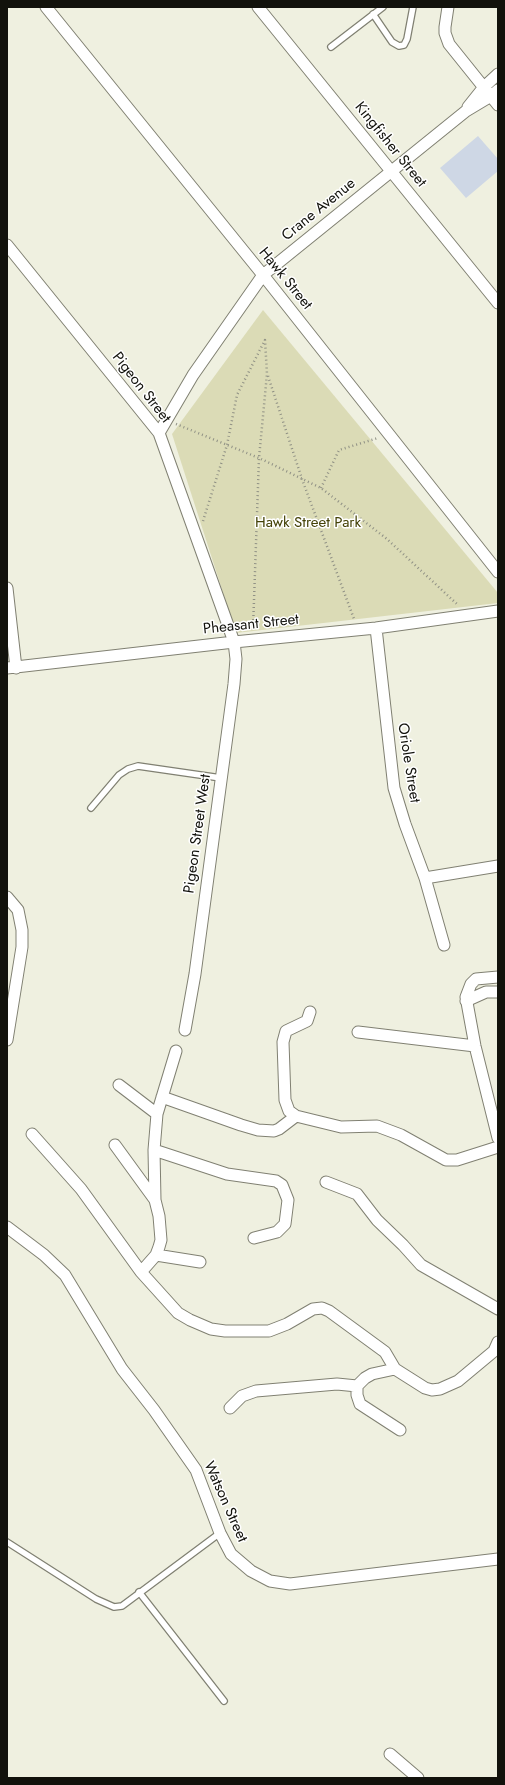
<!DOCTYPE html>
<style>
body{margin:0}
#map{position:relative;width:505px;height:1785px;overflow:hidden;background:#eff0e0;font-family:Jost,sans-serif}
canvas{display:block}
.frame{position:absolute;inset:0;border:8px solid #12120c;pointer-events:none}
</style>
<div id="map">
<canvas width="505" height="1785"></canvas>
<div class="frame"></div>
</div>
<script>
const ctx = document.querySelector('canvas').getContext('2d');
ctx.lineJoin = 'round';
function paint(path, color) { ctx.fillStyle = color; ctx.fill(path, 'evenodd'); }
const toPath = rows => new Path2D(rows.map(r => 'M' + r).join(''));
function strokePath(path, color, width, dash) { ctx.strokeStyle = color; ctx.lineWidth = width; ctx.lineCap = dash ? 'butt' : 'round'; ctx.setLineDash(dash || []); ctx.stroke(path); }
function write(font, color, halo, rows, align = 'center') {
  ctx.font = font + ' Jost,sans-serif'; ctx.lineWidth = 3; ctx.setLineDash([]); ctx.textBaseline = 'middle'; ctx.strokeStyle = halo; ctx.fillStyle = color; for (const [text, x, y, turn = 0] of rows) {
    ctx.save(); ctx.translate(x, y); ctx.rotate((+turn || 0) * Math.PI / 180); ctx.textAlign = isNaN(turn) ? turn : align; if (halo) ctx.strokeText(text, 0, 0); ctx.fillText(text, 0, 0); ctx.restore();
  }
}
const green = toPath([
 [263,310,498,593,498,603,236,633,172,434]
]);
const building = toPath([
 [478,136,498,159,498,171,466,198,440,168]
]);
const path = toPath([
 [268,376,302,479,354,619],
 [176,424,259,458,321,488,387,539,458,605],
 [321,488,339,450,378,438],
 [203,521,227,445,237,395,265,340,267,374,259,458,253,629]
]);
const service = toPath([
 [373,14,392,42,399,46,404,45,407,39,413,7],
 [331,47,383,7],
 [91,808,119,775,128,769,138,766,221,778],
 [7,1542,96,1599,114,1607,122,1606,220,1533],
 [139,1592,224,1701]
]);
const minor = toPath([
 [46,7,263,275,498,572],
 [258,7,498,303],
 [448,7,445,27,445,33,449,44,498,105],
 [468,107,484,87,498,74],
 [7,245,159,433,234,642,236,659,234,684,195,974,185,1030],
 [159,433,193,375,263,275,466,111,491,96,498,90],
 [7,588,16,668],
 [376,628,394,788,405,824,425,878,444,945],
 [7,668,234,642,376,628,498,611],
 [425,878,498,866],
 [7,897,18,910,22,930,22,947,7,1040],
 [498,977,476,979,471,984,466,997,475,1046,498,1138],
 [466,1001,486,992,498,992],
 [358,1032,475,1046],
 [119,1085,157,1114],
 [162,1097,241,1125,258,1130,274,1131,279,1129,296,1116,341,1127,377,1126,401,1135,446,1160,457,1160,498,1147],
 [296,1116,289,1111,285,1100,283,1042,286,1031,307,1021,310,1012],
 [32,1134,81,1189,141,1272,178,1313,190,1320,211,1329,225,1331,269,1331,287,1324,313,1309,322,1308,329,1311,385,1352,395,1369,425,1388,432,1390,440,1389,458,1381,494,1351,498,1342],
 [115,1145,155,1200,159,1216,161,1240,159,1247,156,1255,141,1272],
 [154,1150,227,1174,276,1181,282,1185,288,1200,285,1224,277,1232,254,1238],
 [326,1182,357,1194,377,1220,403,1245,421,1265,498,1309],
 [155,1200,154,1150,157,1114,176,1051],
 [7,1227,44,1255,65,1275,122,1369,154,1410,196,1470,220,1533,231,1554,251,1571,270,1581,290,1584,498,1559],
 [156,1255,200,1262],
 [395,1369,372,1374,365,1378,357,1386,357,1395,360,1404,400,1430],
 [230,1408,242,1396,256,1391,337,1384,357,1386],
 [390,1754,418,1778]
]);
const streetNames = [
 ["Kingfisher Street",390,145,51],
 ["Crane Avenue",319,210,-39],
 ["Hawk Street",285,279,51],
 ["Pigeon Street",141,388,52],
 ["Pheasant Street",251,625,-6],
 ["Oriole Street",408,763,81],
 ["Pigeon Street West",198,834,-82],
 ["Watson Street",225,1502,66]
];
const parkNames = [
 ["Hawk Street Park",308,523]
];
paint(green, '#dbdbb6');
paint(building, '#ced7e5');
strokePath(service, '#808072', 8);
strokePath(minor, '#808072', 13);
strokePath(path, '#909185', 2.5, [1, 3]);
strokePath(service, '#fff', 5.5);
strokePath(minor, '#fff', 11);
write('15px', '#12120c', '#fff', streetNames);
write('15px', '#444207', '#fff', parkNames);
</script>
